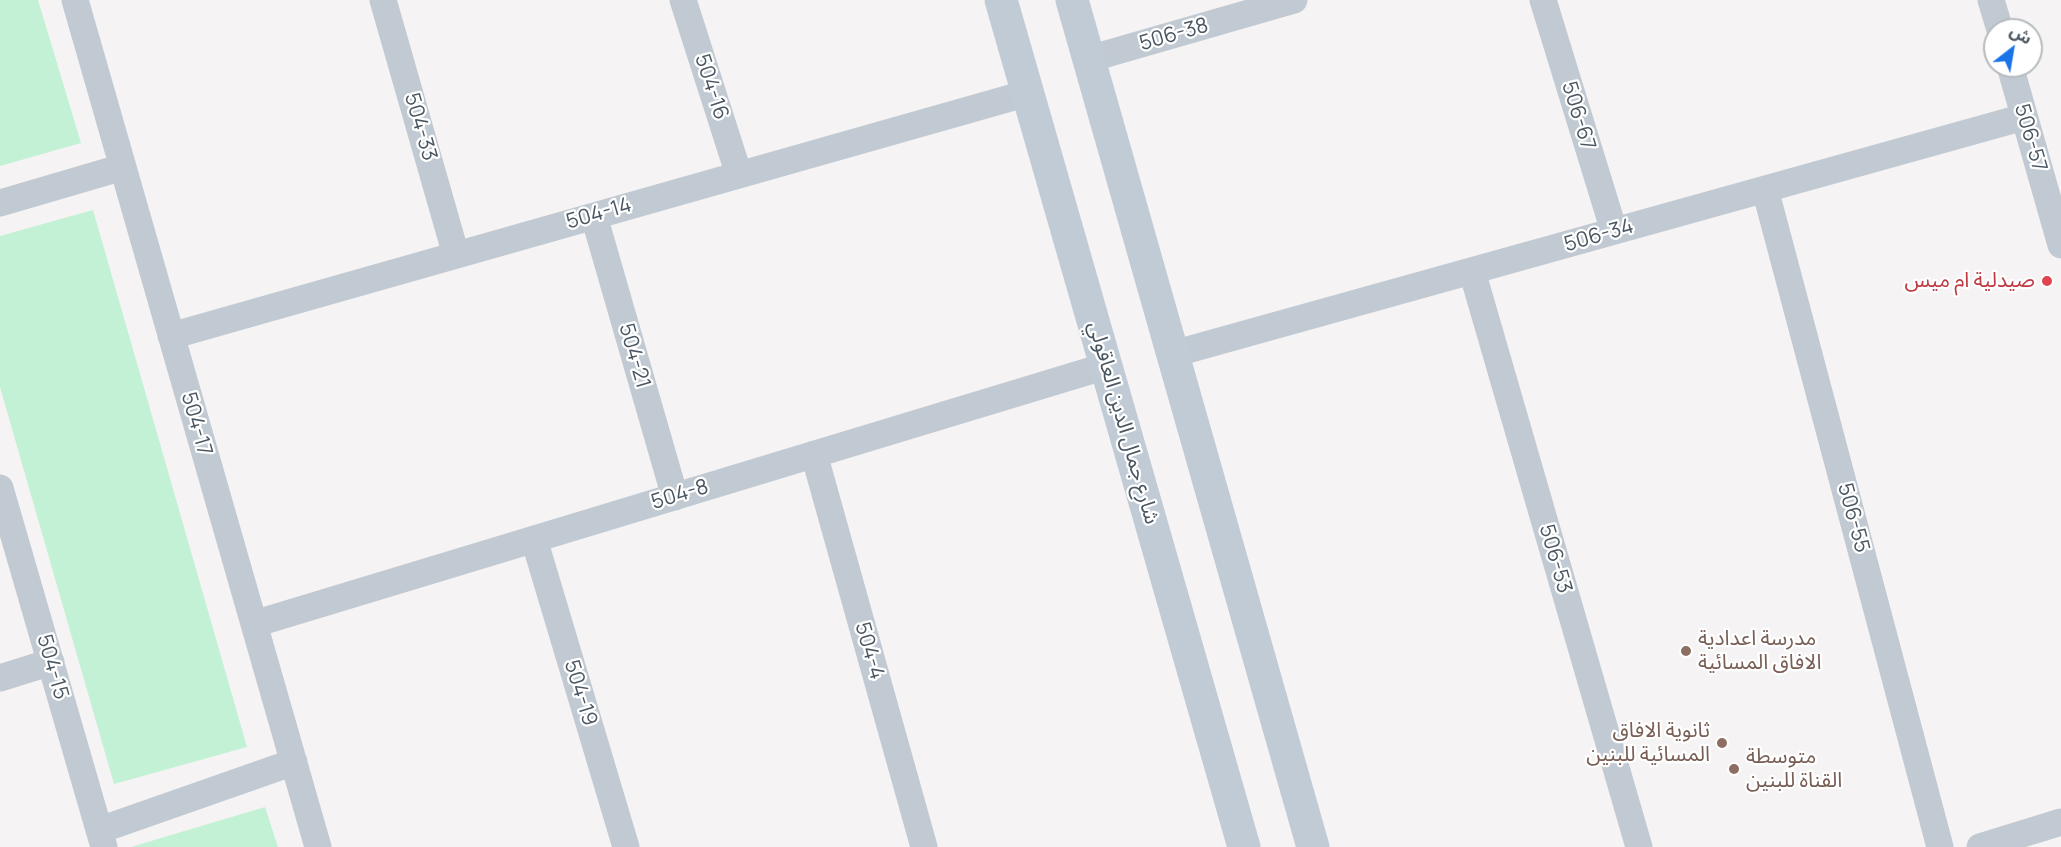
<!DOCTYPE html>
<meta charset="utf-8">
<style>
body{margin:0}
#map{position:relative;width:2061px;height:847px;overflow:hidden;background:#f5f3f3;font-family:Manrope,"Noto Sans Arabic",sans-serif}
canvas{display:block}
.north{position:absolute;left:1983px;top:18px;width:60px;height:60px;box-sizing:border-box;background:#fff;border:2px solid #b7bbc0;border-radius:50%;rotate:31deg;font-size:16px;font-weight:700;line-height:24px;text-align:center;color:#4a5661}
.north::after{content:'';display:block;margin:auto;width:21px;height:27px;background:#1a73e8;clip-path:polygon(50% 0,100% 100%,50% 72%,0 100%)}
</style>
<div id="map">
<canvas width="2061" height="847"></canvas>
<div class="north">ش</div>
</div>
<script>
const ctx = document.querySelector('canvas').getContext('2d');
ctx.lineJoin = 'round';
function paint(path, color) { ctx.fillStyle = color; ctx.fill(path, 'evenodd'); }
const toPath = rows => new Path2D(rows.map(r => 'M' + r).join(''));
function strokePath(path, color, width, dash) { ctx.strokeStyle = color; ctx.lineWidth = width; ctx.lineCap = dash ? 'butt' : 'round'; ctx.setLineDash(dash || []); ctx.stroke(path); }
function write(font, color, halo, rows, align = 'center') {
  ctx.font = font + ' Manrope,"Noto Sans Arabic",sans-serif'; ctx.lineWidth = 4.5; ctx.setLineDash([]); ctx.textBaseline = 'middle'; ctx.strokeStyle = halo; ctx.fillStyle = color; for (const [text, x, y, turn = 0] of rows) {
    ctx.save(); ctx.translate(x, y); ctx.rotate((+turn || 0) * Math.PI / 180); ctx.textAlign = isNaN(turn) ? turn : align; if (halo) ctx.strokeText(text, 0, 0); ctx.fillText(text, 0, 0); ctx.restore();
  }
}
const green = toPath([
 [0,0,38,0,81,143,0,166],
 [93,210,247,747,114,784,0,387,0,236],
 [265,807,278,847,131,847]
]);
const street = toPath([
 [75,0,318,847],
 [383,0,456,255],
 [683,0,739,175],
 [1543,0,1614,231],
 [1991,0,2000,30],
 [1089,59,1294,0],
 [2010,66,2061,245],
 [1765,189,1940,847],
 [0,203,123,167],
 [594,216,675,497],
 [1472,271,1639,847],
 [171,336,1028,93],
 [1173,354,2024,117],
 [814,454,924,847],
 [0,488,104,847],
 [534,539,626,847],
 [254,624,1106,366],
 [0,678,51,662],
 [100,830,294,762],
 [1980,847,2061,822]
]);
const secondary = toPath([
 [1001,0,1244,847],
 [1072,0,1313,847]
]);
const markers = [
 [2047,281,6,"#e0444e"],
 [1686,651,6,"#8d6e63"],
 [1722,743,6,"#8d6e63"],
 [1734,769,6,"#8d6e63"]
];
const streetNames = [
 ["506-38",1174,35,-16],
 ["504-16",711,87,72],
 ["506-67",1578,116,73],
 ["504-33",420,127,74],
 ["506-57",2030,138,74],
 ["504-14",599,214,-16],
 ["506-34",1599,236,-16],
 ["504-21",634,356,74],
 ["شارع جمال الدين العاقولي",1123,423,74],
 ["504-17",196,424,74],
 ["504-8",680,495,-17],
 ["506-55",1853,518,75],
 ["506-53",1555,559,74],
 ["504-4",869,651,74],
 ["504-15",52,667,74],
 ["504-19",580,693,73]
];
const healthNames = [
 ["صيدلية ام ميس",2035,281]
];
const educationNames = [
 ["مدرسة اعدادية",1698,639],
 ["الافاق المسائية",1698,663],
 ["ثانوية الافاق",1710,731,"right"],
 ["المسائية للبنين",1710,755,"right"],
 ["متوسطة",1746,757],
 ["القناة للبنين",1746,781]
];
paint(green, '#c3f1d5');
strokePath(street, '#c1cad2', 27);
strokePath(secondary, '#c1cbd6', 33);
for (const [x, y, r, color] of markers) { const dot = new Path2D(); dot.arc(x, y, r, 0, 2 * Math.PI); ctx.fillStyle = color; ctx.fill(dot); strokePath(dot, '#fff', 2); }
write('21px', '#4a5661', '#fff', streetNames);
write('21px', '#be3a42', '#fff', healthNames, 'right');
write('21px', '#785e54', '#fff', educationNames, 'left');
</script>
